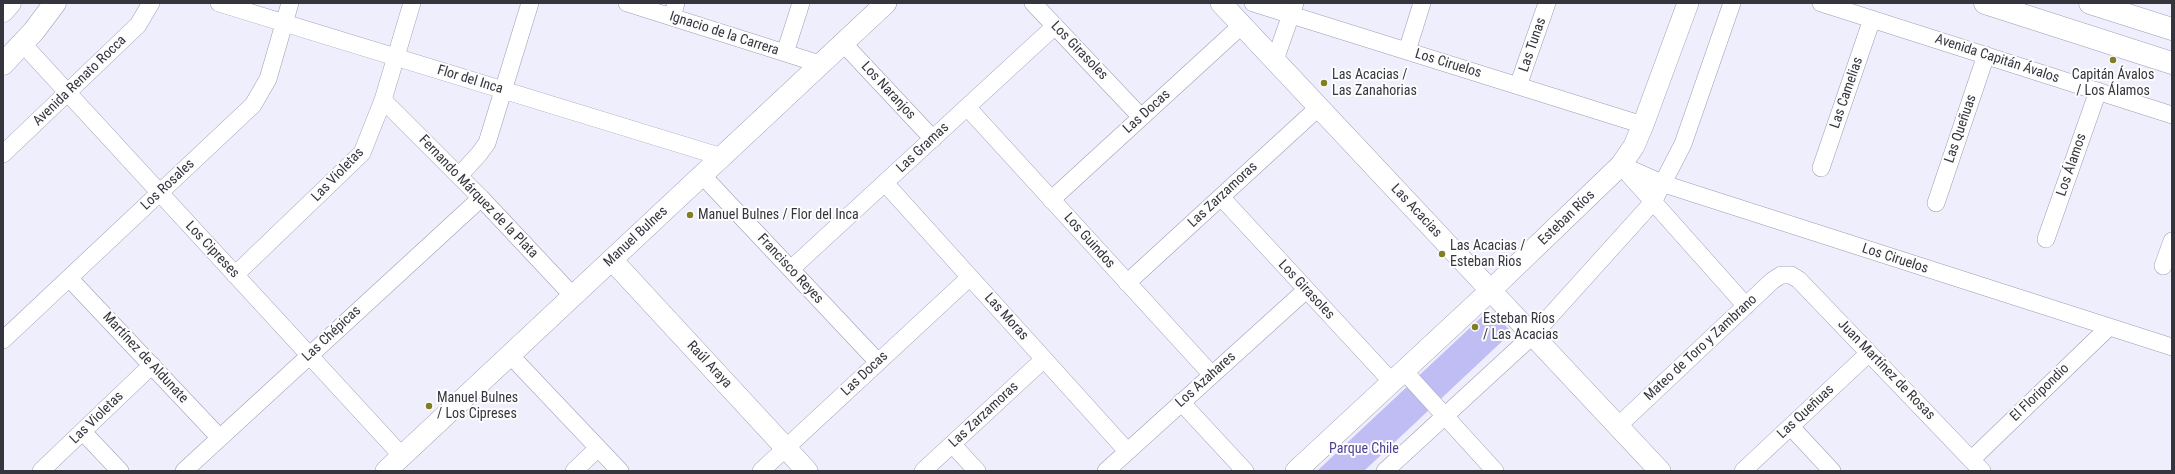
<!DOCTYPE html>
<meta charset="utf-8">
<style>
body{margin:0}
#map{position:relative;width:2175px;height:474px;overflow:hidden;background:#eeeefd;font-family:"Roboto Condensed",sans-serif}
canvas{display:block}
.frame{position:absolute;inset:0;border:4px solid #35353e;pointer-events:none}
</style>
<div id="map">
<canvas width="2175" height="474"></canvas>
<div class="frame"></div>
</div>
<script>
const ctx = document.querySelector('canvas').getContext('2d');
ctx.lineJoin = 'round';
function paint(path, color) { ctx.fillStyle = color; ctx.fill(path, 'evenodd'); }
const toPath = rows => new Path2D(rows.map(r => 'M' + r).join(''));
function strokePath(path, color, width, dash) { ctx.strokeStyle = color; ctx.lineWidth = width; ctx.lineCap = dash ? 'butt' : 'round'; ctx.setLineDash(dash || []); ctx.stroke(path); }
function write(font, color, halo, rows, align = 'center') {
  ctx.font = font + ' "Roboto Condensed",sans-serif'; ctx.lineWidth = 4; ctx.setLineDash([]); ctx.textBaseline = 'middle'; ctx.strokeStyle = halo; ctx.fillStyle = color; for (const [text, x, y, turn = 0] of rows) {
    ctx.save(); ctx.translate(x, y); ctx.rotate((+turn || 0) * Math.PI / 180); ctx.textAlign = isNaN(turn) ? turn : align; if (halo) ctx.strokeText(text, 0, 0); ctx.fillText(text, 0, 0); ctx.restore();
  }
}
const green = toPath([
 [1489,310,1512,332,1364,471,1317,471]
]);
const minor = toPath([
 [219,3,722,157],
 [627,3,820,64],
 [1033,3,1141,117],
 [1253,3,1643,125],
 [1821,3,2172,115],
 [672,17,676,3],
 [22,43,402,456],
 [843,43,933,139],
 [1407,51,1422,3],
 [785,53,801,3],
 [1275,60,1295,3],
 [1518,86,1547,3],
 [383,100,481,198,573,296],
 [967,107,1212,375],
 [3,154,138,25,151,3],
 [1621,165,1664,184,2172,347],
 [1821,168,1872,19],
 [1624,169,1746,306],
 [702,175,878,362],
 [459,176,479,154,487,143,530,3],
 [885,183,1127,451],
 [1221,197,1392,382],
 [1051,200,1242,25],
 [1936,203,1986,55],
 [2046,239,2098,91],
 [2163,266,2172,241],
 [791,269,1055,26],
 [235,275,362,153,383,100,412,3],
 [69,278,220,438],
 [1127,283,1319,107],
 [3,340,253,105,268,79,290,3],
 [510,355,620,471],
 [1404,371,1495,471],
 [1181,402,1245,471],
 [1618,426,1772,281,1781,275,1791,275,1799,280,1982,471],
 [1791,427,1832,471],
 [83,432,120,471],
 [952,444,977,471],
 [1971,460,2109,327],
 [41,471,152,365],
 [184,471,481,198],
 [574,471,598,448],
 [761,471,970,277],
 [923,471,1044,359],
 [1106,471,1306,290],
 [1385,471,1533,335,1653,202,1683,144,1732,3],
 [1743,471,1869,353]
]);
const tertiary = toPath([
 [1221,3,1660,471],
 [612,260,807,471],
 [386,471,886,3],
 [1296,471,1491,290,1621,165,1634,146,1643,125,1688,3]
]);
const primary = toPath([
 [3,11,10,3],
 [3,64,34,31,55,3]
]);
const trunk = toPath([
 [1985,3,2172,63],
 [2090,3,2172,29]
]);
const markers = [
 [2113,60,4,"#817e25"],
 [1324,83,4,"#817e25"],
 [690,215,4,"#817e25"],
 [1442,254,4,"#817e25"],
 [1475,327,4,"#817e25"],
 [429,406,4,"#817e25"]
];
const streetNames = [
 ["Ignacio de la Carrera",724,34,18],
 ["Las Tunas",1533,45,-71],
 ["Los Girasoles",1079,51,46],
 ["Avenida Capitán Ávalos",1997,59,18],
 ["Los Ciruelos",1448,64,17],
 ["Flor del Inca",470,80,17],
 ["Avenida Renato Rocca",80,81,-44],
 ["Los Naranjos",888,91,47],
 ["Las Camelias",1847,93,-71],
 ["Las Docas",1147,112,-42],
 ["Las Queñuas",1961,129,-71],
 ["Las Gramas",923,148,-43],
 ["Los Álamos",2072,165,-71],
 ["Las Violetas",338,175,-46],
 ["Los Rosales",168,185,-43],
 ["Las Zarzamoras",1223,195,-43],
 ["Fernando Márquez de la Plata",478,197,46],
 ["Las Acacias",1416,211,47],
 ["Esteban Ríos",1567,218,-44],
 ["Manuel Bulnes",636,237,-43],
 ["Los Guindos",1089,241,48],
 ["Los Cipreses",212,250,47],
 ["Los Ciruelos",1895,259,18],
 ["Francisco Reyes",790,269,47],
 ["Los Girasoles",1306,290,47],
 ["Las Moras",1006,317,48],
 ["Las Chépicas",332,334,-43],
 ["Mateo de Toro y Zambrano",1701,348,-43],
 ["Martínez de Aldunate",145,358,47],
 ["Raúl Araya",709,365,47],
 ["Juan Martínez de Rosas",1886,370,46],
 ["Las Docas",865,374,-43],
 ["Los Azahares",1206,380,-42],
 ["El Floripondio",2040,393,-44],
 ["Las Queñuas",1806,412,-43],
 ["Las Zarzamoras",984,415,-43],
 ["Las Violetas",97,418,-44]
];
const poiNames = [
 ["Las Acacias /",1332,75],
 ["Las Zanahorias",1332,91],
 ["Capitán Ávalos",2113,75,"center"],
 ["/ Los Álamos",2113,91,"center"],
 ["Manuel Bulnes / Flor del Inca",698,215],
 ["Las Acacias /",1450,246],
 ["Esteban Rios",1450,262],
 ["Esteban Ríos",1483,319],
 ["/ Las Acacias",1483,335],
 ["Manuel Bulnes",437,398],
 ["/ Los Cipreses",437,414]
];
const parkNames = [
 ["Parque Chile",1364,449]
];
paint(green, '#c0bdf4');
strokePath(minor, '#9e9db4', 18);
strokePath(tertiary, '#9e9db4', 22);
strokePath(primary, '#9e9db4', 23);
strokePath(trunk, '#9e9db4', 23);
strokePath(minor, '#fff', 17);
strokePath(tertiary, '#fff', 21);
strokePath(primary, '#fff', 22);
strokePath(trunk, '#fff', 22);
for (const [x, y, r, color] of markers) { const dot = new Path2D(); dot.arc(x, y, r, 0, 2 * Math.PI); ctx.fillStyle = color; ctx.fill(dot); strokePath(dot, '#fdfdfd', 1.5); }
write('14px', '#35353e', '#fdfdfd', streetNames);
write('14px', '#35353e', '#fdfdfd', poiNames, 'left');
write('14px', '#4d3f93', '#fdfdfd', parkNames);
</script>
